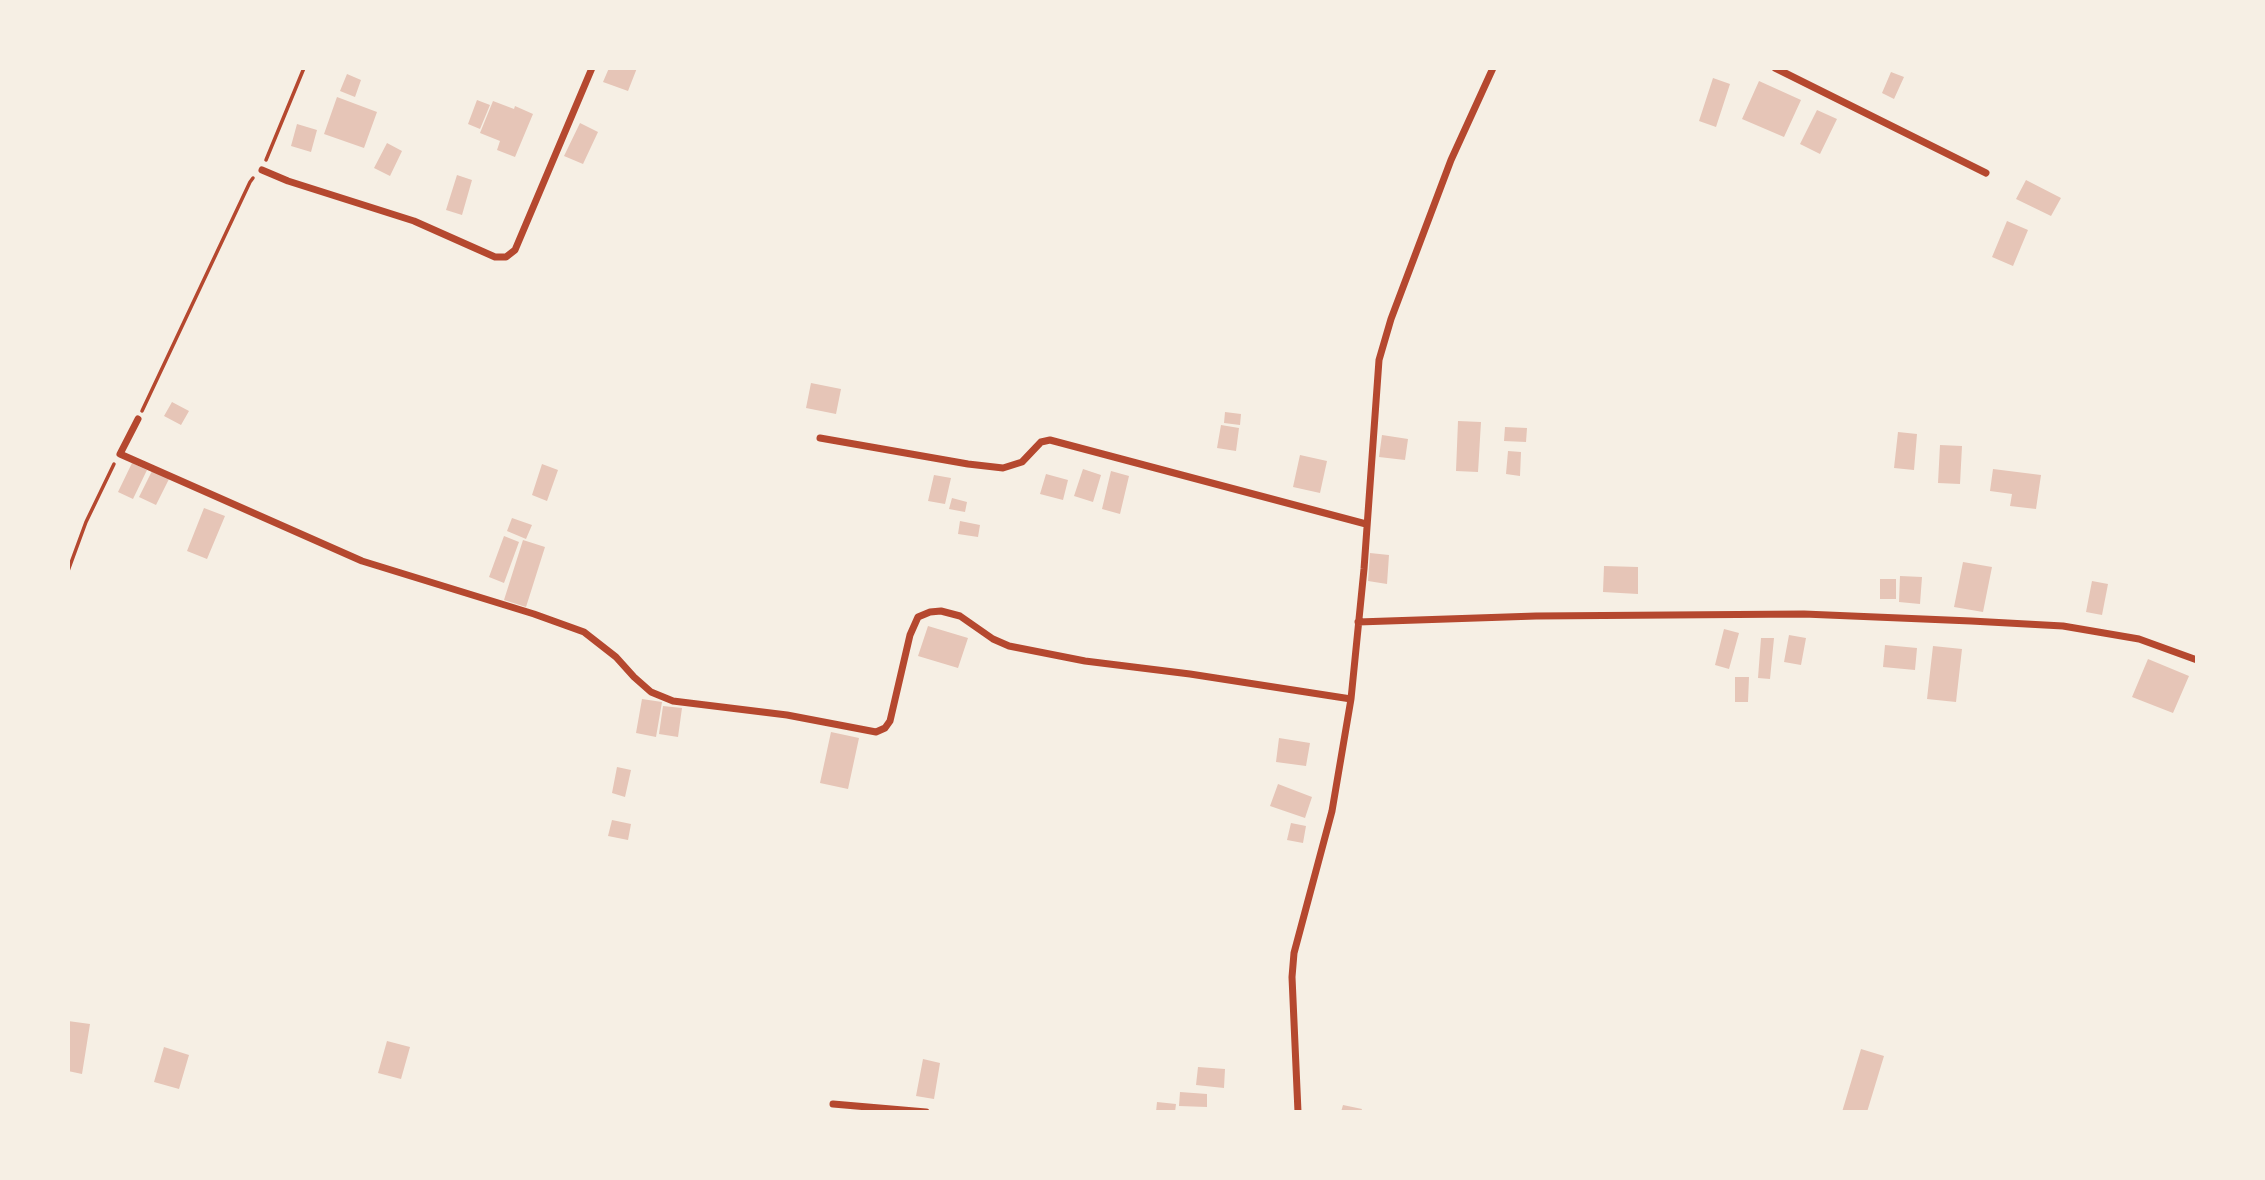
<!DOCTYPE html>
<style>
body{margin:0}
#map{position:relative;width:2265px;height:1180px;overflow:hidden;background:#f6efe4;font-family:"Sofia Sans Condensed",sans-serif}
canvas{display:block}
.frame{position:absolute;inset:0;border:70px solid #f6efe4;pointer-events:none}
</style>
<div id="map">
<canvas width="2265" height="1180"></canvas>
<div class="frame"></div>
</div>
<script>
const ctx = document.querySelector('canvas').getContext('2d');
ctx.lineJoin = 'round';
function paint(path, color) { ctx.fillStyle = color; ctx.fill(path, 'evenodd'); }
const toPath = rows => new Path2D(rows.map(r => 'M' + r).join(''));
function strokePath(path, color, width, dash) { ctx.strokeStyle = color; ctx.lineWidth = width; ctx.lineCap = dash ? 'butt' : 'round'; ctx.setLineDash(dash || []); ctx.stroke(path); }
const building = toPath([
 [609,68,637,68,628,91,603,82],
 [1891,72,1904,77,1894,99,1882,93],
 [347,74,361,80,355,97,340,91],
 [1713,78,1730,84,1716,127,1699,121],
 [1759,81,1801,100,1784,137,1742,119],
 [337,97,377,112,364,148,324,134],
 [477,100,490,105,480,129,468,124],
 [493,101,514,109,515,106,533,114,515,157,497,150,500,141,480,133],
 [1817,110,1837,119,1820,154,1800,144],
 [580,123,598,132,583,164,564,156],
 [297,124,317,130,311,152,291,146],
 [387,143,402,151,390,176,374,168],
 [457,175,472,180,462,215,446,210],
 [2026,180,2061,198,2051,216,2016,199],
 [2007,221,2028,230,2013,266,1992,257],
 [811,383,841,389,836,414,806,408],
 [172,402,189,411,181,425,164,416],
 [1225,412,1241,414,1240,425,1224,423],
 [1458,421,1481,422,1478,472,1456,471],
 [1221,425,1239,428,1236,451,1217,448],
 [1505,427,1527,428,1526,442,1504,441],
 [1898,432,1917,434,1914,470,1894,468],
 [1382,435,1408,439,1405,460,1379,457],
 [1940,445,1962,446,1960,484,1938,483],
 [1508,451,1521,452,1520,476,1506,474],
 [1300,455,1327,461,1320,493,1293,487],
 [132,463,147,470,133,499,118,492],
 [542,464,558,470,547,501,532,495],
 [1083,469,1101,475,1093,502,1074,496],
 [1993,469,2041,475,2036,509,2010,506,2012,494,1990,491],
 [152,471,169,479,156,505,139,497],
 [1111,471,1129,476,1120,514,1102,509],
 [1046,474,1068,480,1063,500,1040,494],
 [934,475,951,478,945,504,928,501],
 [952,498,967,502,965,512,949,509],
 [204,508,225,516,207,559,187,551],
 [512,518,532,525,526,539,507,531],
 [960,521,980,525,978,537,958,534],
 [504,536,519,542,504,583,489,577],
 [523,540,545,547,526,607,504,600],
 [1370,553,1389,555,1387,584,1368,581],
 [1963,562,1992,567,1983,612,1954,607],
 [1604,566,1638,567,1638,594,1603,592],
 [1900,576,1922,577,1920,604,1899,602],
 [1880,579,1896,579,1896,599,1880,599],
 [2092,581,2108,584,2102,615,2086,612],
 [928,626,968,638,958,668,918,656],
 [1724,629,1739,633,1729,669,1715,665],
 [1789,635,1806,638,1801,665,1784,662],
 [1761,638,1774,638,1770,679,1758,678],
 [1885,645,1917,648,1915,670,1883,667],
 [1933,646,1962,649,1956,702,1927,699],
 [2148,659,2189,676,2173,713,2132,697],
 [1735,677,1749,677,1748,702,1735,702],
 [642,699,662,702,656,737,636,733],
 [663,706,682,708,678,737,659,734],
 [831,732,859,738,848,789,820,783],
 [1279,738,1310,743,1306,766,1276,762],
 [617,767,631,770,625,797,612,793],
 [1278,784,1312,797,1305,818,1270,806],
 [612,820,631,824,628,840,608,836],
 [1291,823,1306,826,1303,843,1287,840],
 [68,1021,90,1024,82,1074,68,1071],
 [387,1041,410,1047,401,1079,378,1073],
 [164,1047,189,1055,179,1089,154,1082],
 [1861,1049,1884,1056,1867,1112,1842,1112],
 [923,1059,940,1063,934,1099,916,1096],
 [1198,1067,1225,1069,1224,1088,1196,1085],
 [1180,1092,1207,1094,1207,1107,1179,1106],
 [1157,1102,1176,1104,1175,1112,1156,1112],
 [1343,1105,1362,1109,1361,1112,1341,1112]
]);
const path = toPath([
 [266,160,304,68],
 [142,411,250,182,253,178],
 [68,571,86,522,114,464]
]);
const minor = toPath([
 [1775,68,1986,173],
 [262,170,288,181,414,221,495,257,506,257,515,250,592,68],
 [138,419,120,454,362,561,534,614,584,632,616,657,634,677,651,692,673,701,787,715,876,732,885,728,890,721,910,635,918,617,930,612,941,611,960,616,993,639,1009,646,1085,661,1190,674,1351,699],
 [820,438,968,464,1003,468,1022,462,1041,442,1050,440,1366,524],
 [1358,622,1536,616,1804,614,1971,621,2063,626,2139,639,2197,660],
 [833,1104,926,1112],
 [1298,1112,1292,977,1294,953,1332,811,1351,699,1364,569,1379,360,1391,319,1451,160,1493,68]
]);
paint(building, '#e6c5b7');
strokePath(path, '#b5482f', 3.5);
strokePath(minor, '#b5482f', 7);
</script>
